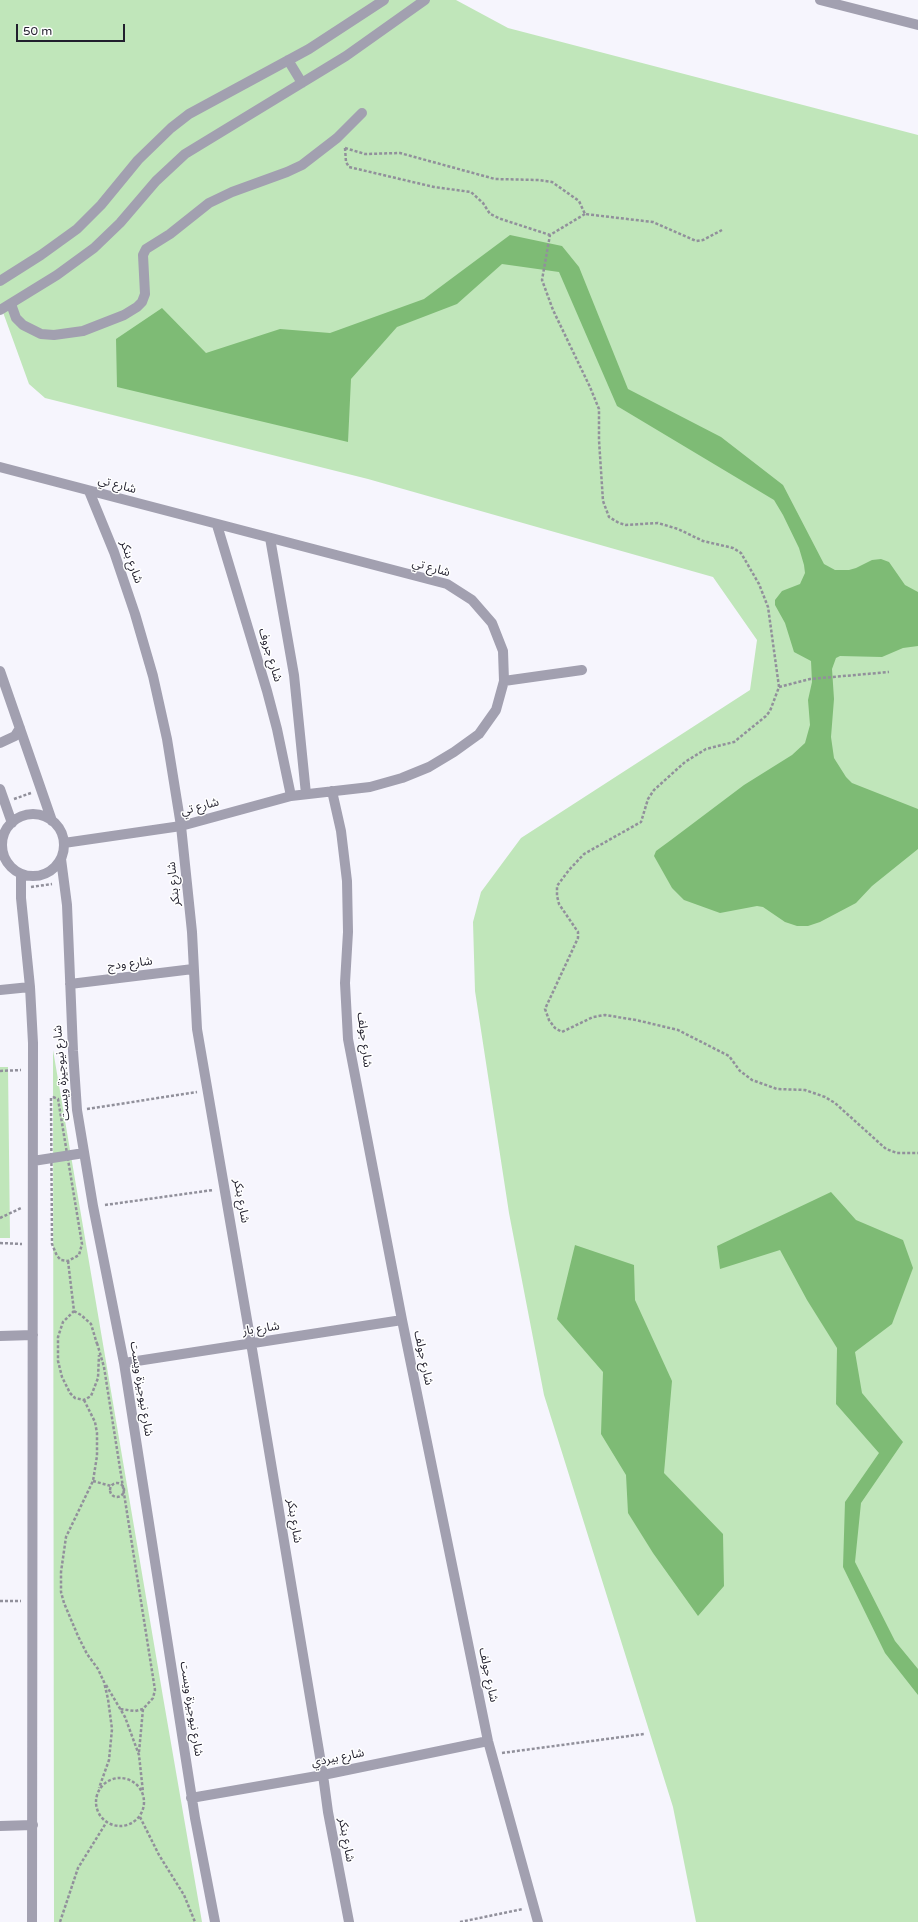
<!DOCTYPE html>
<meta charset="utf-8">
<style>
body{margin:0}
#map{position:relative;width:918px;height:1922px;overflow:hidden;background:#f6f5fd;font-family:"Varela Round",sans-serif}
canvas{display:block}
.scale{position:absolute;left:16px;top:24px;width:109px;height:18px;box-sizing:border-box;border:2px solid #211f2d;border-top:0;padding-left:5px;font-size:12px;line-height:14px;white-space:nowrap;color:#211f2d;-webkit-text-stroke:3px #fff;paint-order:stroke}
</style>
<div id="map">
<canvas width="918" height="1922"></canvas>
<div class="scale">50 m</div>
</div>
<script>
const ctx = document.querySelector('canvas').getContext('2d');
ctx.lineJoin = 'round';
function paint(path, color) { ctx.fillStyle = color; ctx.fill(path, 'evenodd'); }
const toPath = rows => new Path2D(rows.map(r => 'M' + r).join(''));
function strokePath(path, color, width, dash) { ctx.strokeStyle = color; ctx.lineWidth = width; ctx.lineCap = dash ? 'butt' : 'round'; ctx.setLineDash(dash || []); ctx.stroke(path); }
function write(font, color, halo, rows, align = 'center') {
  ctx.font = font + ' "Varela Round","Noto Sans Arabic",sans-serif'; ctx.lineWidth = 3; ctx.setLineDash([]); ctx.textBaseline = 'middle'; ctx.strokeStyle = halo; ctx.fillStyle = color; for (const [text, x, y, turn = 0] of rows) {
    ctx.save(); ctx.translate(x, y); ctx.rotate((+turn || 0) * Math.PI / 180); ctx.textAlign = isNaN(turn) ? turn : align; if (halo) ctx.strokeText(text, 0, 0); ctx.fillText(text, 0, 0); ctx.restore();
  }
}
const green = toPath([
 [0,0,456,0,508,28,918,135,918,1922,696,1922,673,1807,544,1395,509,1213,475,991,473,922,481,892,521,838,750,690,757,640,713,577,368,479,45,398,29,384,0,304],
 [53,1050,163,1697,202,1922,54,1922],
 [0,1067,8,1067,10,1238,0,1238]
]);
const water = toPath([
 [510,235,562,246,579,267,628,389,721,437,783,485,824,564,835,570,849,570,856,568,872,560,881,559,889,562,905,585,918,592,918,646,903,648,882,657,840,656,836,658,832,669,834,699,831,737,834,758,846,777,852,783,918,809,918,849,872,886,856,903,820,922,808,926,797,926,785,922,763,907,757,906,720,913,684,900,672,888,654,856,656,851,671,840,744,785,792,755,805,743,810,725,808,700,812,682,811,661,794,652,785,623,775,605,775,600,782,591,800,584,805,573,804,565,799,548,783,515,774,500,617,406,559,272,502,264,457,304,397,327,351,379,348,442,117,387,116,339,162,308,206,353,280,329,330,333,424,299],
 [831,1192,856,1220,903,1240,913,1268,892,1324,855,1352,862,1393,903,1442,861,1503,855,1562,895,1641,918,1669,918,1695,885,1653,843,1567,845,1502,879,1453,836,1404,837,1348,807,1300,780,1250,720,1269,717,1246],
 [575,1245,634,1265,635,1300,672,1381,664,1473,723,1534,724,1586,698,1616,653,1553,628,1513,626,1475,601,1434,603,1372,557,1319]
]);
const path = toPath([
 [345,148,365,154,400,153,495,179,539,180,552,182,579,201,585,214,653,222,696,241,703,240,722,230],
 [345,148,346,162,349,167,434,187,471,192,483,203,490,214,501,219,550,235],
 [585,214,550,235,542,280,553,310,590,387,599,409,599,440,603,501,609,517,619,523,626,525,658,523,678,529,703,541,733,548,741,553,759,584,768,607,779,687,770,711,766,716,734,742,706,749,685,762,654,790,648,799,641,822,584,854,569,870,557,886,557,896,559,904,578,932,578,938,545,1009,549,1020,555,1028,562,1032,593,1017,605,1015,636,1020,678,1030,729,1056,740,1071,752,1080,777,1089,805,1090,825,1097,835,1103,886,1149,897,1153,918,1153],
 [779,687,810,679,889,672],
 [14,799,31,793],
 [31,887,52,884],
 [0,1071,21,1070],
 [53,1097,58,1099,82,1244,79,1255,68,1261,61,1260,57,1256,52,1244,51,1098,53,1097],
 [87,1109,197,1092],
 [105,1205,213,1190],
 [0,1218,21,1208],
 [0,1243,22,1244],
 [68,1261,74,1311,63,1322,58,1337,58,1361,62,1377,70,1393,75,1398,84,1400,91,1396,98,1378,99,1355],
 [74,1311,81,1315,91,1324,97,1344],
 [97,1343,104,1367,155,1690,153,1698,143,1709,135,1711,120,1709],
 [84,1400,95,1422,97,1433,97,1456,93,1481,66,1537,61,1572,61,1592,64,1603,78,1636,87,1654,98,1669,104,1682,108,1699,112,1729,109,1760,99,1788],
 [93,1481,111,1486],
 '110 1490a7 7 0 1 1 14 0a7 7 0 1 1-14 0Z',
 [0,1601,21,1601],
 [106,1685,125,1717,139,1755,143,1792],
 [139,1752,143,1709],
 [502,1753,644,1734],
 '96 1802a24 24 0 1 1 48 0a24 24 0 1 1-48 0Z',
 [140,1817,159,1855,184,1895,195,1922],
 [60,1922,78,1868,106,1823],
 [460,1922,523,1909]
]);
const minor = toPath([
 [820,0,918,25],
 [288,60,302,83],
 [0,281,41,255,77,229,101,205,138,160,171,128,189,114,309,49,384,0],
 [11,304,16,318,23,325,41,334,54,335,83,331,124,315,137,307,142,302,145,294,143,255,146,249,170,234,209,203,232,192,287,172,302,165,337,138,362,113],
 [0,310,57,275,94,248,120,223,156,181,185,154,346,56,425,0],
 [0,467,447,584,472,600,492,623,503,651,504,681,496,710,479,734,454,752,429,767,402,778,370,787,291,796,181,826,64,843],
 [89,491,114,552,135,614,153,676,167,739,181,826,192,932,197,1029,251,1343,323,1775,328,1812,349,1922],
 [217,525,267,691,277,729,291,796],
 [270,538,294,675,306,794],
 [0,671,52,821],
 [504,681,582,670],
 [0,743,15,736,20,728],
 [0,789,12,823],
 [332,791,341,831,347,881,348,932,345,983,348,1039,402,1320,488,1741,538,1922],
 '2 845a31 31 0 1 1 62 0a31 31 0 1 1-62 0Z',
 [61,859,67,905,73,1051,77,1110,93,1206,124,1363,195,1818,215,1922],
 [21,874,21,898,30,987,33,1043,32,1922],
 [70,984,193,969],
 [0,990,30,987],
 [33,1161,84,1153],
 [0,1336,33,1335],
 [124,1363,402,1320],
 [191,1798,323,1775,488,1741],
 [0,1826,33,1825]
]);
const streetNames = [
 ["شارع تي",117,485,15],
 ["شارع بنكر",131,562,70],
 ["شارع تي",431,568,16],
 ["شارع جروف",270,655,73],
 ["شارع تي",200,807,-15],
 ["شارع بنكر",174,884,-96],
 ["شارع ودج",130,964,-7],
 ["شارع جولف",364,1040,83],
 ["شارع نيوجيزة ويست",62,1073,-95],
 ["شارع بنكر",241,1201,80],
 ["شارع بار",261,1329,-9],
 ["شارع جولف",423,1358,78],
 ["شارع نيوجيزة ويست",141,1389,81],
 ["شارع بنكر",294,1521,81],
 ["شارع جولف",488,1675,78],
 ["شارع نيوجيزة ويست",191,1709,81],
 ["شارع بيردي",338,1758,-11],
 ["شارع بنكر",346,1840,80]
];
paint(green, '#c0e6ba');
paint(water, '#7ebb75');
strokePath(path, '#91909b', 2.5, [3, 2]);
strokePath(minor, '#a2a0b0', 10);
write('12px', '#211f2d', '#fff', streetNames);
</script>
